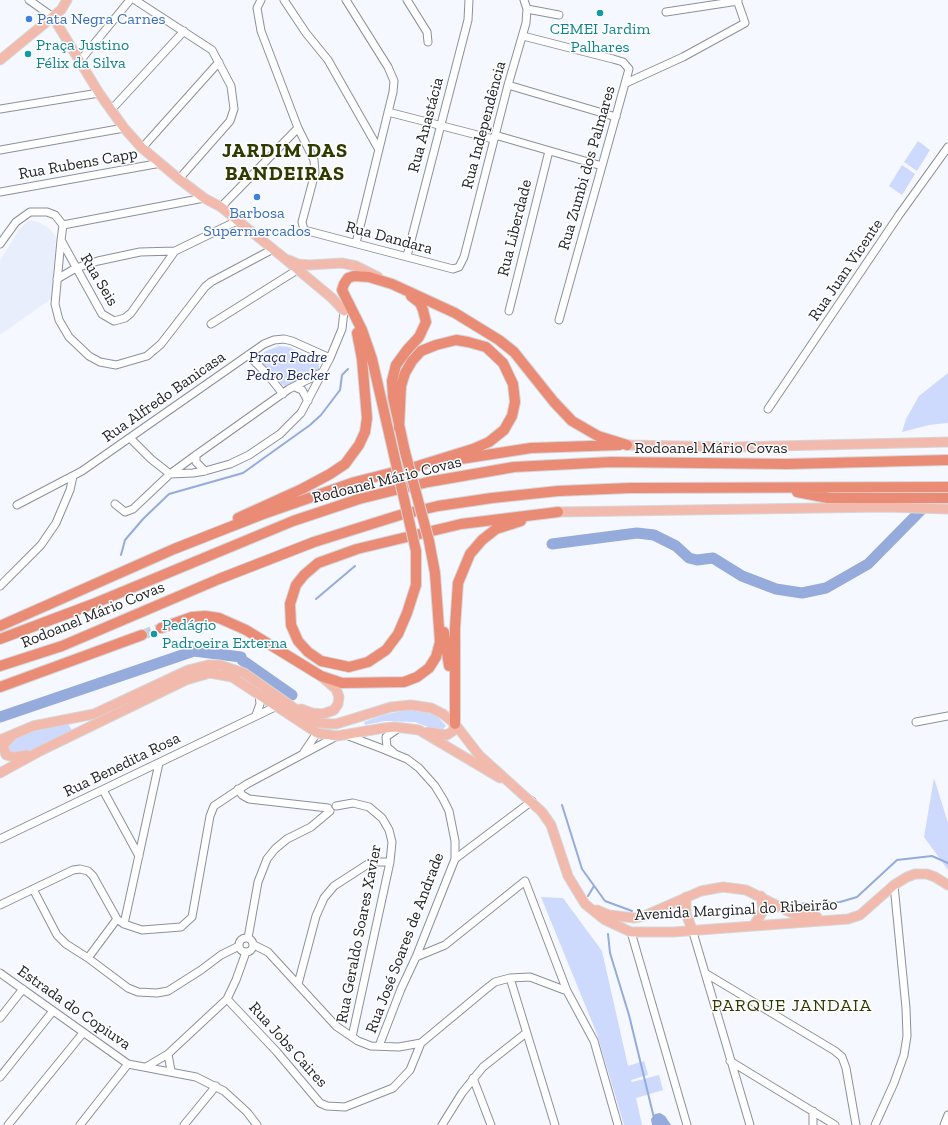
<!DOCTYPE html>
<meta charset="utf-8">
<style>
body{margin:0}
canvas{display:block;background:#f6f8ff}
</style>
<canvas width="948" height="1125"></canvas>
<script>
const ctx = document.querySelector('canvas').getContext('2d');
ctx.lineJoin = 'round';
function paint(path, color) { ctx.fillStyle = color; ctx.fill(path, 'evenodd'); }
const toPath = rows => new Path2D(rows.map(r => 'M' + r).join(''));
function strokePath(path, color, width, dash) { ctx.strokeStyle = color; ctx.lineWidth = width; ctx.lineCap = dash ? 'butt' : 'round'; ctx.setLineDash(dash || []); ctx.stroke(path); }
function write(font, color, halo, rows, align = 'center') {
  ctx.font = font + ' "Zilla Slab",serif'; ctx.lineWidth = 3; ctx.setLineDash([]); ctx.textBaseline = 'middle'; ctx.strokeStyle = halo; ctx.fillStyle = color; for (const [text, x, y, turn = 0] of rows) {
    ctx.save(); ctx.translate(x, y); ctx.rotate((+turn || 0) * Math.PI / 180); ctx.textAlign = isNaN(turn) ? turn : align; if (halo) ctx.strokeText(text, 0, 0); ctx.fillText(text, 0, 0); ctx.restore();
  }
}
const built = toPath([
 [29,220,38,222,49,228,56,237,51,299,0,335,0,261,18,231]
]);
const green = toPath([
 [918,141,930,150,917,171,904,162],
 [902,165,915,174,902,195,889,186],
 [279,346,289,347,319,362,319,369,314,374,298,381,285,386,281,384,258,357,266,351],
 [948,373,948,423,929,425,902,432,906,419,919,396],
 [409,710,429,713,438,717,446,726,442,730,436,730,415,722,385,721,365,725,364,722,386,714],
 [68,724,72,730,44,745,31,750,11,753,7,750,7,745,17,737,25,733],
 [934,778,948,823,948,870,924,837],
 [541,897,563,898,602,951,628,1066,644,1061,648,1075,631,1080,632,1082,659,1075,663,1090,636,1098,642,1125,624,1125,597,1034]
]);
const water = toPath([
 [660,1113,665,1116,671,1125,652,1125,651,1119,655,1114]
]);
const stream = toPath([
 [121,555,125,540,143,519,169,494,243,473,310,425,321,415,340,390,342,375,348,369],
 [316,599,355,566],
 [562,805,582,869,605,901,632,911],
 [588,896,594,886],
 [793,904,840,902,857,897,897,860,932,856,948,863],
 [608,934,610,953,629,1015,654,1118]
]);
const river = toPath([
 [552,544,637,533,654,535,676,546,689,558,697,560,713,558,742,576,776,589,802,593,826,588,868,564,939,492],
 [0,717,194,651,241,657,242,660,292,695]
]);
const highwayTunnel = toPath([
 [142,635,161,628]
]);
const minor = toPath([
 [29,0,53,17],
 [135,0,212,50,231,86,234,109,230,121,179,179],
 [261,0,257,8,261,31,298,128,314,160,315,173,302,222,304,230,453,269,459,267,464,257,508,85,526,23,527,9,524,0],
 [284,0,306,33,328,60,378,148],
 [346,0,388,67,394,81,393,92,356,243],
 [407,0,427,32,428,42],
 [527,9,559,15],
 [666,12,738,1],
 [523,36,613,59,623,62,629,69,559,320],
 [79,62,130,0],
 [626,83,683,57,745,23,737,0],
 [508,85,616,117],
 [0,109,99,93],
 [111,110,184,31],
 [388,112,493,139],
 [495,135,602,166],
 [142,148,219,62],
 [0,150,124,128],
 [0,192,161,163],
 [221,207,298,128],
 [63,225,61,240,102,314,114,321,125,318,131,313,175,251],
 [63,225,204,198],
 [61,240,55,304,59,320,69,337,89,356,100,362,116,365,147,356,161,344,205,287,211,282,273,249],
 [0,244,16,222,30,212,47,212,55,215,63,225],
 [407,256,468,20,469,0],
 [57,279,76,268,98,261,140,252,175,251,237,221],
 [509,311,549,151],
 [211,324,297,270],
 [248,355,268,375,283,394],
 [295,387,302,390,308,401],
 [768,409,899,215,948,147],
 [130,438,151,459,170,474,193,473,205,471,230,464,249,455,280,434,301,413,330,358,342,329,344,311],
 [196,455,196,462,205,471],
 [115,504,125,512,133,509,170,474,196,455,289,389,321,373],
 [17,505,82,471,264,344,274,340,284,339,292,341,330,358],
 [0,586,41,545,56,523,70,490,73,476],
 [256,715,260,704,259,694],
 [916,722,948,716],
 [346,735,383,749,407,759,419,768,435,786,443,799,449,811,455,841,455,859,416,957,401,989,379,1046],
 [304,752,317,733],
 [393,752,387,747,386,737,400,727],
 [238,789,242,795,249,799,328,808],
 [103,790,139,856],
 [336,806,353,803,369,807,382,818,389,830,392,842,390,862,352,1037],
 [0,839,277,706],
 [455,859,532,801],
 [33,889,57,935,66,944,88,958,128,988,138,992,157,993,168,991,201,970,221,955,239,946],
 [0,905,73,870,80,869,88,871,93,876,117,919,124,924,142,930,181,927,192,917,210,816,214,806,247,784,337,736],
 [124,924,159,763],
 [692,929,750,1125],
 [631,932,687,1125],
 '239 945a7 7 0 1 1 14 0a7 7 0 1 1-14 0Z',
 [248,938,258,882,267,859,275,849,287,839,311,827,330,811],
 [254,945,268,952,336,1026,358,1041,371,1046,399,1047,421,1043,486,989,495,982,510,978,530,977,567,991],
 [416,957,445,945,525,881,567,991,594,1041,618,1125],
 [88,958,117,919],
 [0,973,128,1064,196,1077,224,1091,247,1112,257,1125],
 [705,973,835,1051,842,1057,846,1068,856,1125],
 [510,978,555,1125],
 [298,984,316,916,324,898,334,886,368,864,375,862,390,862],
 [227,999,277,1052,320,1103,327,1106,345,1107,393,1088,410,1070,421,1043],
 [0,1018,23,989],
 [168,1054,171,1071],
 [730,1061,835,1125],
 [146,1067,168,1054,227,999,236,980,246,952],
 [0,1077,53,1011],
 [473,1078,491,1125],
 [813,1111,813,1125],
 [8,1125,83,1033],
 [80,1125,128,1064],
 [184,1125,216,1086],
 [442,1125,462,1093,483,1067,526,1033],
 [875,1125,894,1083,904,1055,907,1036,906,1008,894,885],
 [944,1125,948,1115]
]);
const major = toPath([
 [53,17,99,93,124,128,142,148,179,179,204,198,221,207,284,258,332,298,344,311],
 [0,60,61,10,67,0],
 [289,260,298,264,309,265,342,263,356,266,378,277],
 [627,445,734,447,948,442],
 [558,512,885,507,948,509],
 [301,709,312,713,323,714,334,710,338,704,339,697,336,689,322,677],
 [428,732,447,735,453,731,455,724],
 [11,737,3,745,6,755,14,757,27,755],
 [0,740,33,726,94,714,188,670,208,665,220,665,244,673,311,720,318,723,336,724,391,707,411,705,431,708,443,714,455,724,479,755,542,812,551,825,568,876,585,904,605,920,631,932,673,932,848,919,860,915,894,885,907,877,915,874,927,874,935,877,948,885],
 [0,773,40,751,186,680,210,673,232,677,317,733,337,736,384,728,395,727,419,730,500,778],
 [686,897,686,914,692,929],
 [597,910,609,915,635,918,644,916,701,891,723,887,746,890,792,913,817,917],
 [754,925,763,911,761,896]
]);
const highway = toPath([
 [405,452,393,397,392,381,396,365,407,350,419,337,426,322,423,310,420,303,411,296],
 [394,455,372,359,362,330,342,290,344,284,348,278,354,276,369,277,392,284,455,313,499,340,514,352,554,402,572,421,598,436,627,445],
 [454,460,531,448,619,445],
 [797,492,828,498,948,498],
 [238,518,302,489,330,474,345,464,359,445,365,432,367,418,362,359,357,333],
 [416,551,416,585,407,613,398,634,386,650,368,662,349,667,321,661,308,652,298,641,291,625,290,604,296,585,304,575,318,563,357,549,461,524,558,512],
 [0,626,174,549,263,514,355,482,418,466,473,449,489,442,504,430,512,416,515,402,513,384,503,363,486,347,468,342,456,340,436,345,421,351,412,361,405,373,401,386,399,428],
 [161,628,192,617,205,616,219,618,246,630,321,676,342,683,404,682,417,677,429,668,436,657,440,642,435,573,429,541],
 [444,632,449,666],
 [0,639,93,604,293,521,359,499,428,482,514,467,611,462,787,464,948,460],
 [0,666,62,646,219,579,314,542,400,515,438,506,492,498,558,491,630,488,948,487],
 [0,687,142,635],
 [455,724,455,628,458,583,470,554,482,540,496,529,521,521]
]);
const highwayBridge = toPath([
 [405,452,429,541],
 [394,455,416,551]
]);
const markers = [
 [600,13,4,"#0f9aa8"],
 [29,19,4,"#3f7fe0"],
 [28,54,4,"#0f9aa8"],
 [257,197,4,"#3f7fe0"],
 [154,634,4,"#0f9aa8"]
];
const shopNames = [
 ["Pata Negra Carnes",37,19],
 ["Barbosa",257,213,"center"],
 ["Supermercados",257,231,"center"]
];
const cultureNames = [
 ["CEMEI Jardim",600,29,"center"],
 ["Palhares",600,47,"center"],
 ["Praça Justino",36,45],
 ["Félix da Silva",36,63],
 ["Pedágio",162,625],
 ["Padroeira Externa",162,643]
];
const streetNames = [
 ["Rua Anastácia",426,125,-75],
 ["Rua Independência",484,125,-75],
 ["Rua Rubens Capp",78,164,-10],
 ["Rua Zumbi dos Palmares",587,168,-74],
 ["Rua Liberdade",515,228,-76],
 ["Rua Dandara",389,238,15],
 ["Rua Juan Vicente",846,270,-56],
 ["Rua Seis",99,280,59],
 ["Rua Alfredo Banicasa",164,397,-35],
 ["Rodoanel Mário Covas",711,448],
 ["Rodoanel Mário Covas",387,480,-14],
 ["Rodoanel Mário Covas",93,615,-22],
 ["Rua Benedita Rosa",122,765,-26],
 ["Avenida Marginal do Ribeirão",736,910,-3],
 ["Rua Geraldo Soares Xavier",359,934,-79],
 ["Rua José Soares de Andrade",405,943,-69],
 ["Estrada do Copiuva",74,1008,35],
 ["Rua Jobs Caires",288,1045,48]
];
const parkNames = [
 ["Praça Padre",288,357],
 ["Pedro Becker",288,375]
];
const quarterNames = [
 ["PARQUE JANDAIA",792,1006]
];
const districtNames = [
 ["JARDIM DAS",285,151],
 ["BANDEIRAS",285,174]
];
paint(built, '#e9eefd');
paint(green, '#cdd9fd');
paint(water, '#94abdb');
strokePath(stream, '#94abdb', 2);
strokePath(river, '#94abdb', 11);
strokePath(highwayTunnel, '#cbcdd4', 10, [10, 5]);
strokePath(minor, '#8d909a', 9);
strokePath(major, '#d7d7d8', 11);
strokePath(highway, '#d7d7d8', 12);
strokePath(minor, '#fff', 7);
strokePath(major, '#f2baac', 9);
strokePath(highway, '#ea8c75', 10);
strokePath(highwayBridge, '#d7d7d8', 12, []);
strokePath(highwayBridge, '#ea8c75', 10);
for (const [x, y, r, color] of markers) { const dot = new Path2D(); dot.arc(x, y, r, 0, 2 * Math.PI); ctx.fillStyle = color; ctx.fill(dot); strokePath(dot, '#fff', 1.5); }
write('16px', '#366cbe', '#fff', shopNames, 'left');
write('16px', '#0d838f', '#fff', cultureNames, 'left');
write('16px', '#212327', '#fff', streetNames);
write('italic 16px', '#1c2660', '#fff', parkNames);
ctx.letterSpacing = '1px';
write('18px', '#303a00', '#fff', quarterNames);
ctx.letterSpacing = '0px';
ctx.letterSpacing = '1px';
write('bold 20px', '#303a00', '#fff', districtNames);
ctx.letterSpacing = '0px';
</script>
